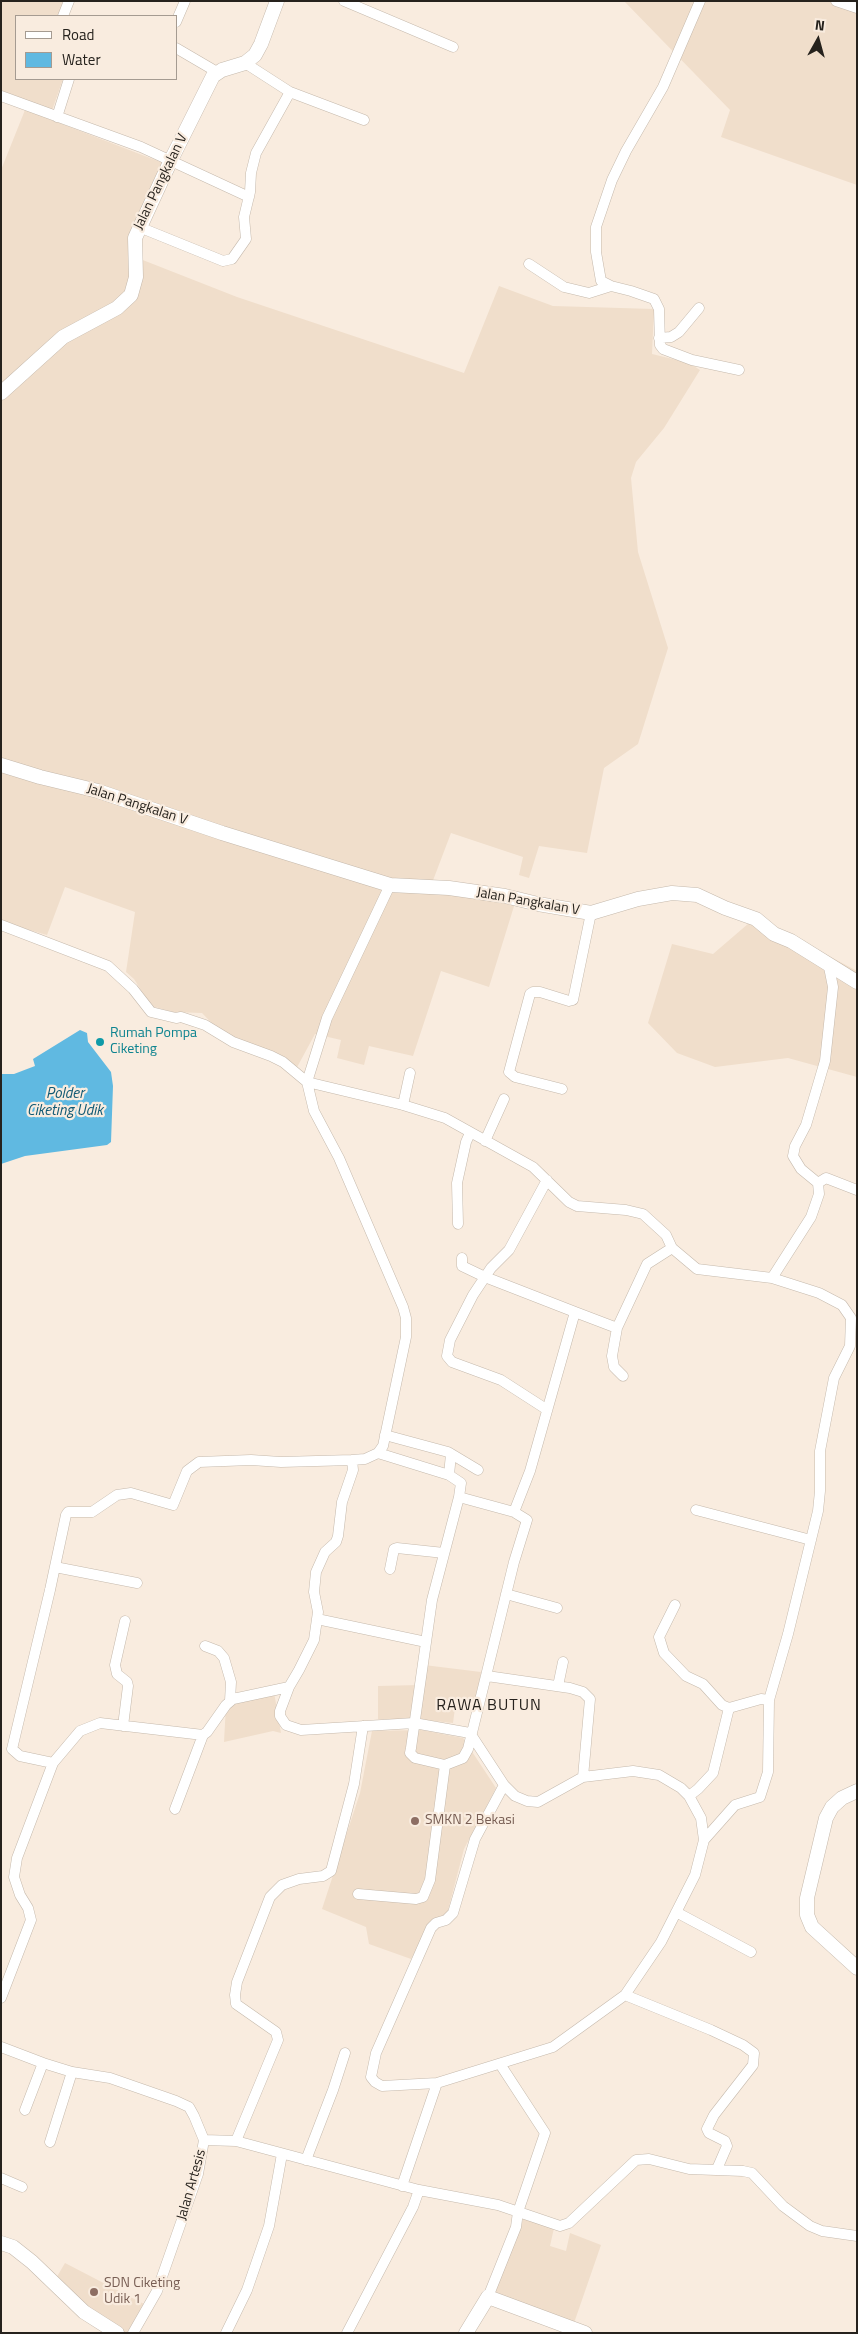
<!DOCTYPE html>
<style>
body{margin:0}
#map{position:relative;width:858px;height:2334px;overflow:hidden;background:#f9ecdf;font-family:"Titillium Web",sans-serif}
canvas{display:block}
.frame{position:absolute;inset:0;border:2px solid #26221d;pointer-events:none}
.legend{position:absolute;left:15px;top:15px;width:162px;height:65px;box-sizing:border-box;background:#f9ecdf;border:1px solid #a59b91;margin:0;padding:6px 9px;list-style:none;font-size:15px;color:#26221d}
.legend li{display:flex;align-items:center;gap:10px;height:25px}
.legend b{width:25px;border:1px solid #a59b91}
.north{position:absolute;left:793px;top:15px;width:50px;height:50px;-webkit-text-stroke:4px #f9ecdf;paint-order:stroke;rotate:7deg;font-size:14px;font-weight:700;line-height:20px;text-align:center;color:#26221d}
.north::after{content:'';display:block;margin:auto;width:18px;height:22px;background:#26221d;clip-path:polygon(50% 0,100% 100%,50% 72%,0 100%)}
</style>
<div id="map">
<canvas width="858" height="2334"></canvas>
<div class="frame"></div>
<ul class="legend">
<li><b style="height:6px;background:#fff"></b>Road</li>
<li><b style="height:14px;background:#60b9e1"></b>Water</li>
</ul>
<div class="north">N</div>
</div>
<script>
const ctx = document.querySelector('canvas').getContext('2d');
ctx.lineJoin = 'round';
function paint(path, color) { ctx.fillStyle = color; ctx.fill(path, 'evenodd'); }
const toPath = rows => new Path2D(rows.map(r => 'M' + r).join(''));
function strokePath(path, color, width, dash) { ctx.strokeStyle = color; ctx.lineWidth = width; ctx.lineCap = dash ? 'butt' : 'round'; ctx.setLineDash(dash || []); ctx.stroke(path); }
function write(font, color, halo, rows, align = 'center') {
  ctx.font = font + ' "Titillium Web",sans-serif'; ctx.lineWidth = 4.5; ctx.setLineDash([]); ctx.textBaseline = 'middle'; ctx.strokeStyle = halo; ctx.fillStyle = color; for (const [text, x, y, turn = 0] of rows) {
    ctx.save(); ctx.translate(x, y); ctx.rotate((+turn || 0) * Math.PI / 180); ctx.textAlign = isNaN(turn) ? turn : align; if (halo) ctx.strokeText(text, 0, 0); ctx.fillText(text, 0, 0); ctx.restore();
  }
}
const built = toPath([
 [1,1,63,1,59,16,16,16,16,79,63,79,49,119,163,163,130,255,237,297,464,373,499,286,553,306,654,309,652,354,689,363,700,370,664,428,636,462,631,478,638,552,668,648,638,744,604,768,587,853,539,846,529,878,519,875,523,857,451,833,429,891,515,903,489,987,441,971,413,1056,369,1046,364,1065,337,1058,341,1040,315,1034,295,1071,227,1039,202,1013,173,1012,151,1006,134,979,126,972,135,912,65,887,47,935,1,922,1,170,25,110,1,100],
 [624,1,857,1,857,185,721,137,730,110],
 [756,917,857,971,857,1077,788,1058,715,1067,677,1053,648,1023,672,944,713,954],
 [424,1665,481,1672,476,1705,456,1701,453,1723,416,1719,378,1719,378,1686,419,1685],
 [274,1692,281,1733,273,1731,224,1742,226,1705],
 [421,1730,463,1738,496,1788,464,1849,447,1914,432,1920,411,1959,369,1944,366,1927,322,1909,360,1793,372,1731],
 [524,2218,554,2228,550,2246,566,2251,570,2233,601,2245,574,2323,492,2293],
 [65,2263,144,2304,127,2333,120,2333,55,2280]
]);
const water = toPath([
 [80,1030,87,1033,88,1042,111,1072,113,1086,111,1142,107,1145,25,1156,1,1164,1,1074,14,1074,35,1066,33,1059]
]);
const street = toPath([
 [344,1,453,47],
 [700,1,663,87,626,151,612,180,596,227,596,252,601,281,611,286,631,291,654,299,659,309,660,345,663,349,692,360,739,370],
 [836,1,857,8],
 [63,16,69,1],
 [176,22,185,1],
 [176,48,217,72],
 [245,63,290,92,364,120],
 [1,96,141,147,249,197],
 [57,117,69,79],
 [139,227,223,261,232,259,246,239,244,217,250,192,251,173,256,153,290,92],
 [529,264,564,287,589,293,611,286],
 [659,338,671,337,679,332,699,308],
 [390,885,327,1018,307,1082,314,1111,339,1158,403,1307,406,1318,406,1337,383,1446,378,1453,365,1459,352,1460,353,1470,342,1502,338,1536,336,1542,325,1552,316,1572,314,1592,318,1612,314,1640,299,1670,289,1687,280,1711,280,1716,286,1725,301,1730,414,1723,470,1733,504,1785,515,1796,527,1801,538,1802,583,1777,633,1771,659,1775,681,1788,689,1796,701,1818,704,1840,695,1875,661,1942,625,1995,553,2047,437,2083,382,2086,375,2082,371,2077,376,2053,431,1928,436,1923,446,1920,453,1913,475,1839,504,1785],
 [1,925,108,966,133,989,151,1012,176,1018,181,1017,205,1025,233,1042,271,1056,283,1062,307,1082,403,1105,445,1118,533,1167,569,1202,577,1206,626,1210,643,1214,666,1235,672,1248,697,1269,772,1278,819,1293,842,1305,851,1318,850,1346,834,1378,820,1451,820,1491,818,1511,788,1634,769,1700,768,1772,760,1797,735,1805,704,1840],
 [562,1089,515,1077,509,1072,530,994,533,992,540,992,569,1001,573,1000,591,913],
 [403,1105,410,1073],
 [485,1141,504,1099],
 [818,1183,826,1178,857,1190],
 [458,1224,457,1183,466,1142,470,1133],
 [462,1258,462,1266,485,1277,575,1312,530,1471,514,1512],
 [772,1278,811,1217,819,1194,818,1183,801,1169,793,1156,795,1146,806,1125,825,1061,833,987,829,967],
 [575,1312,617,1328],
 [623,1376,614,1367,612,1356,617,1328,647,1264,672,1248],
 [546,1409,501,1380,452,1362,447,1356,450,1340,473,1295,491,1268,509,1250,547,1180],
 [385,1435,448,1452,478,1470],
 [378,1453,449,1475,461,1483,459,1497,514,1512,527,1520,514,1562,468,1749,463,1758,445,1765,415,1758,410,1753,411,1748,432,1600,459,1497],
 [449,1475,451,1454],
 [696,1510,811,1540],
 [55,1567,137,1583],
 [390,1569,394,1549,397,1548,444,1553],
 [506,1594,557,1608],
 [675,1605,659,1637,664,1653,686,1676,703,1684,722,1705,729,1708],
 [317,1619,426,1642],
 [205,1646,218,1651,224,1658,231,1682,230,1701],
 [487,1676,570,1688,583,1692,590,1699,583,1777],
 [558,1686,563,1662],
 [123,1726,128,1686,127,1682,117,1674,115,1665,125,1621],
 [53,1763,20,1756,12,1749,50,1590,66,1515,68,1512,92,1512,117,1495,131,1493,173,1505,187,1471,199,1462,251,1460,281,1462,352,1460],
 [689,1796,698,1789,713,1773,729,1708,761,1699,769,1700],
 [175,1809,203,1735],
 [358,1894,416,1899,423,1897,430,1880,445,1765],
 [676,1912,751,1952],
 [625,1995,711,2030,743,2045,754,2053,753,2065,714,2115,707,2129,709,2133,725,2141,727,2146,717,2169],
 [1,1998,31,1920,28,1908,20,1895,14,1877,17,1858,53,1763,80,1731,100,1723,203,1735,207,1732,226,1705,233,1699,289,1687],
 [1,2047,43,2063,72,2072,110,2078,176,2101,189,2107,194,2116,204,2140,198,2174,157,2291,133,2333],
 [25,2110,43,2063],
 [204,2140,236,2141,419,2190,498,2205,560,2226,569,2223,636,2160,649,2159,689,2169,743,2171,752,2173,783,2206,810,2226,822,2231,857,2236],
 [236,2141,278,2040,276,2032,236,2004,235,1995,237,1982,270,1897,282,1885,299,1879,323,1876,331,1871,354,1784,363,1726],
 [50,2142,72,2072],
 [306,2160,333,2090,345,2053],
 [1,2178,22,2187],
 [402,2186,437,2083],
 [488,2297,516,2227,518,2212,545,2133,500,2064],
 [226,2333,247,2290,269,2226,282,2154],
 [347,2333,413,2207,419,2190]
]);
const secondary = toPath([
 [1,393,63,337,117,308,131,295,136,277,135,238,171,160,213,76,222,70,245,63,255,55,261,44,277,1],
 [1,765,40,777,98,791,222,833,390,885,449,888,505,896,538,904,591,913,638,899,672,893,697,895,725,908,756,919,774,934,791,941,857,982],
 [857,1791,842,1798,832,1807,826,1818,807,1898,807,1915,812,1927,857,1968],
 [1,2243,13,2247,32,2262,84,2312,117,2333],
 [466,2333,488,2297,585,2333]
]);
const markers = [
 [100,1042,5,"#0f9aa8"],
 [415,1821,5,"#8d6e63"],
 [94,2292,5,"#8d6e63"]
];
const streetNames = [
 ["Jalan Pangkalan V",161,182,-64],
 ["Jalan Pangkalan V",137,805,18],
 ["Jalan Pangkalan V",528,902,10],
 ["Jalan Artesis",192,2185,-74]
];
const cultureNames = [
 ["Rumah Pompa",110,1034],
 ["Ciketing",110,1050]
];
const educationNames = [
 ["SMKN 2 Bekasi",425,1821],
 ["SDN Ciketing",104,2284],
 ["Udik 1",104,2300]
];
const waterNames = [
 ["Polder",65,1094],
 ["Ciketing Udik",65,1111]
];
const quarterNames = [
 ["RAWA BUTUN",489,1706]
];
paint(built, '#f0decb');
paint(water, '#60b9e1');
strokePath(street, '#c5b9ac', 11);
strokePath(secondary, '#c5b9ac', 15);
strokePath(street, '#fff', 10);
strokePath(secondary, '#fff', 14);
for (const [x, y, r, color] of markers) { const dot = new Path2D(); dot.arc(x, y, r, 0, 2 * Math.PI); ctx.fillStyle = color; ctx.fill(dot); strokePath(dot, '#f9ecdf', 2); }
write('14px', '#26221d', '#f9ecdf', streetNames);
write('14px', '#0d838f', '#f9ecdf', cultureNames, 'left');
write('14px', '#785e54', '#f9ecdf', educationNames, 'left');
write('italic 15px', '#0f5873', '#f9ecdf', waterNames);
ctx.letterSpacing = '1px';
write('16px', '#26221d', '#f9ecdf', quarterNames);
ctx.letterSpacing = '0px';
</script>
